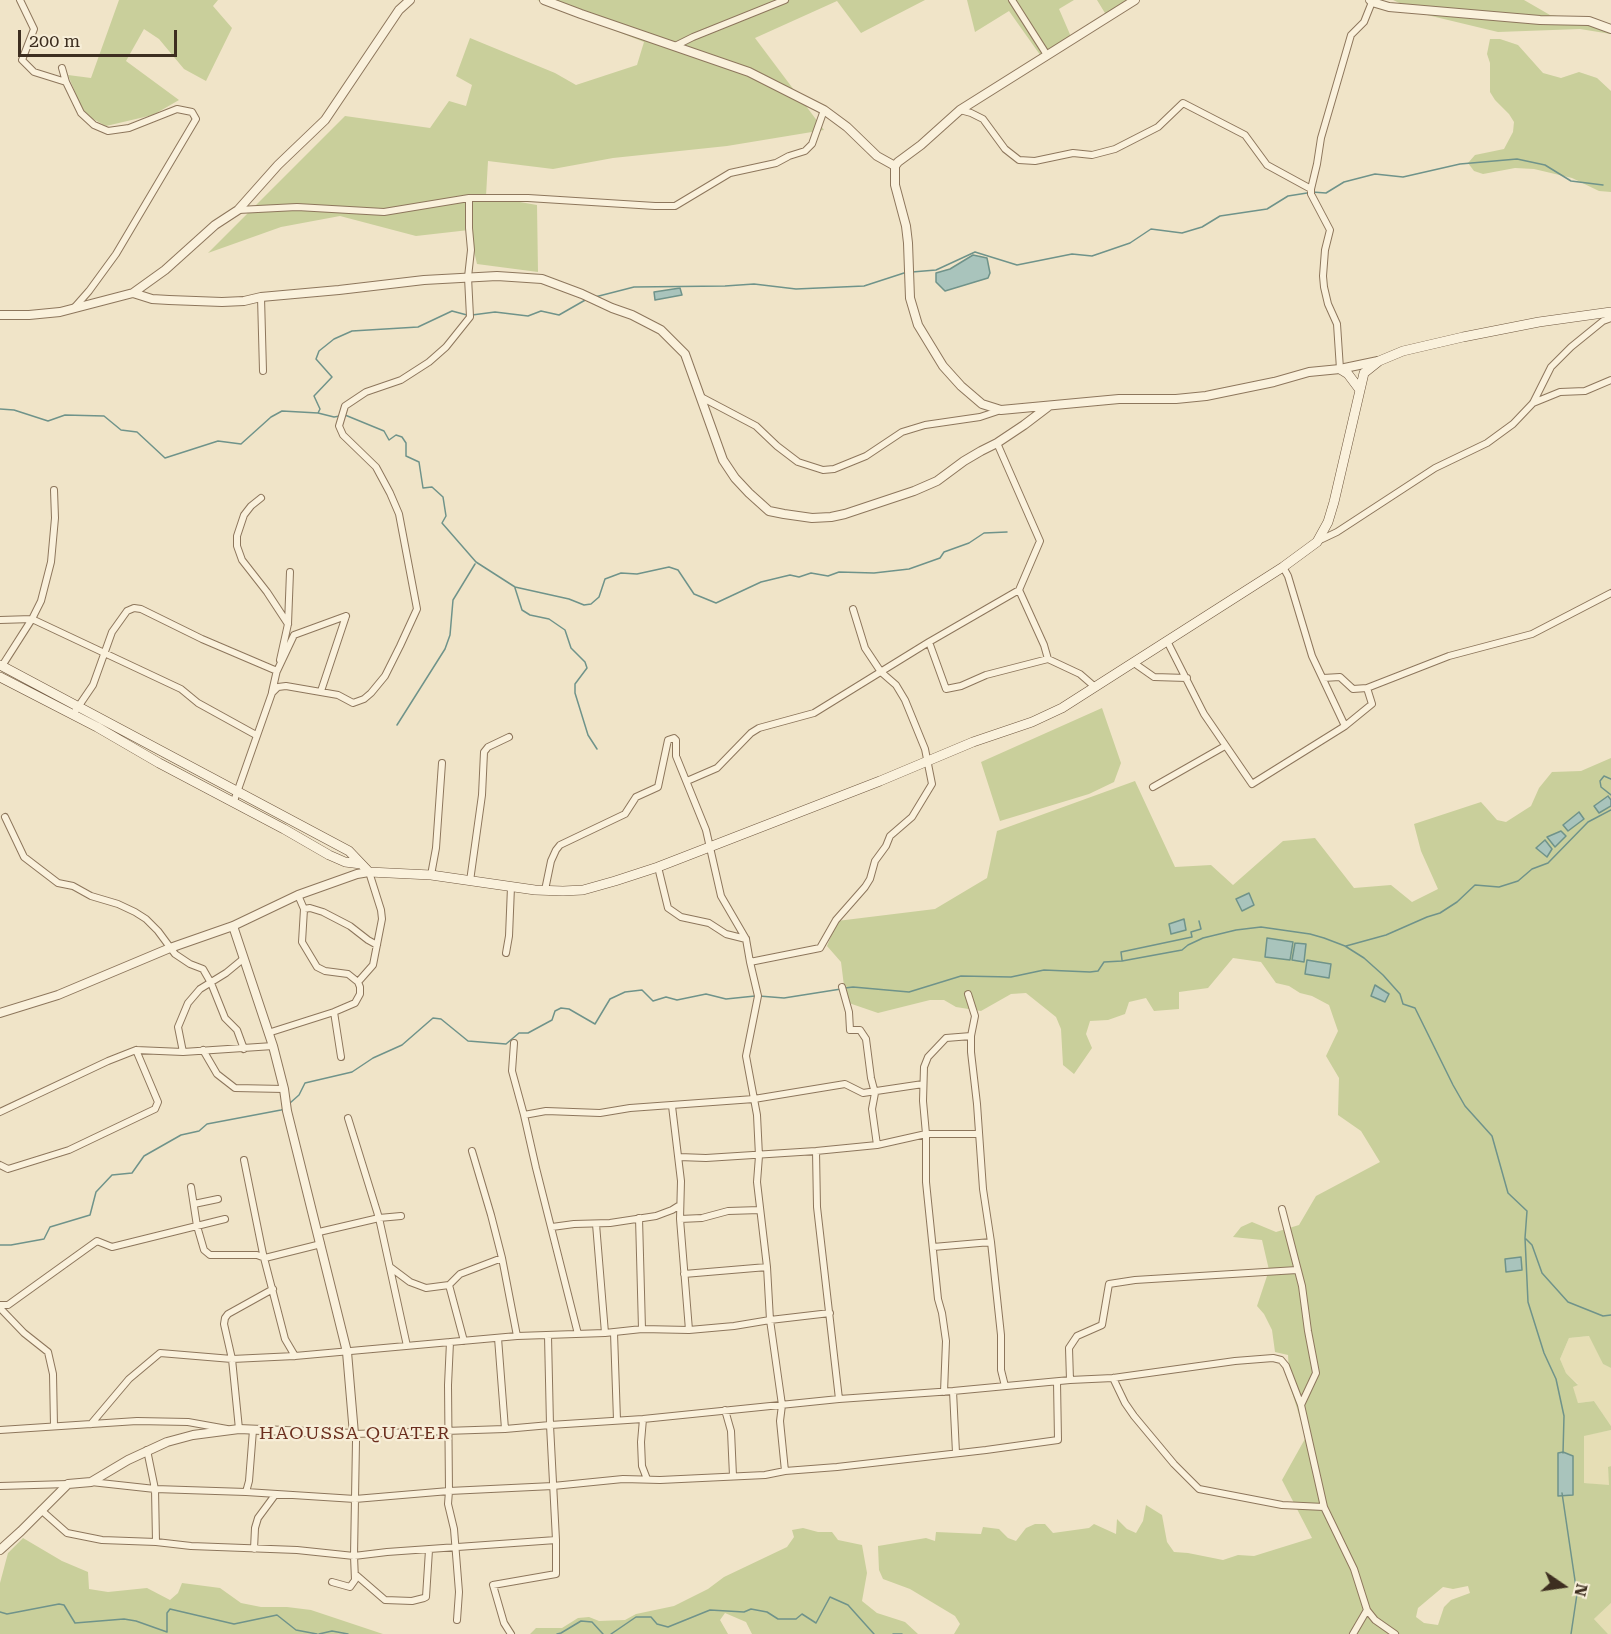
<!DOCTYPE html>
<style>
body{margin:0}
#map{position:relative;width:1611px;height:1634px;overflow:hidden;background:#f0e4c8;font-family:"Roboto Serif",serif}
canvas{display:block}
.north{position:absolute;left:1533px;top:1556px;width:60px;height:60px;-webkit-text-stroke:4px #f7eed8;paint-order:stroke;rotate:103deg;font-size:16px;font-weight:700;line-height:24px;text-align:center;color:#3d2e20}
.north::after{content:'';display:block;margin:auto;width:21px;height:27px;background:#3d2e20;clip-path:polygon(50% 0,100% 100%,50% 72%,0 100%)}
.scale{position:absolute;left:18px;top:30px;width:159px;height:27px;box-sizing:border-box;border:3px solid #3d2e20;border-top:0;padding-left:8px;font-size:18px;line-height:21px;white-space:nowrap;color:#3d2e20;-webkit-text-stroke:4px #f7eed8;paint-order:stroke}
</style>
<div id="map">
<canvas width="1611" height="1634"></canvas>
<div class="north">N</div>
<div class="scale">200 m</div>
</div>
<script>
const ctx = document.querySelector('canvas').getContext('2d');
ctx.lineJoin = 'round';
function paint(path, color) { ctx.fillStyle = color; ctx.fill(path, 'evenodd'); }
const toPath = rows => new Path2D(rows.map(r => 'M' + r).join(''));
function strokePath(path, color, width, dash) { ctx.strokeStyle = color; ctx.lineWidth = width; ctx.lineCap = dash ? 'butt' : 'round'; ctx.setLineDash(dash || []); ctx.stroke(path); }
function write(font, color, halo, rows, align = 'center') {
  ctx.font = font + ' "Roboto Serif",serif'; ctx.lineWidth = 4.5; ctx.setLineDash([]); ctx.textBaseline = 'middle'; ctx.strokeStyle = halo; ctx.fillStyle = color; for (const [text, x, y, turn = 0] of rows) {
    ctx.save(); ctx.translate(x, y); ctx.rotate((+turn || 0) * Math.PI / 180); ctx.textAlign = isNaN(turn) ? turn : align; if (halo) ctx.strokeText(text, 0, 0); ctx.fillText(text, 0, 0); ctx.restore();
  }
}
const farmland = toPath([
 [1590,1336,1603,1364,1611,1368,1611,1426,1594,1401,1578,1403,1572,1387,1578,1384,1566,1373,1560,1359,1569,1338],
 [1611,1430,1611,1466,1608,1468,1610,1486,1584,1483,1584,1435],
 [1611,1603,1611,1634,1608,1634,1594,1619]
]);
const green = toPath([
 [119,0,218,0,213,6,232,28,206,81,184,69,159,39,144,29,126,61,179,100,153,115,106,126,84,114,68,75,91,78],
 [537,0,925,0,861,33,837,1,755,38,824,130,727,146,613,158,553,169,488,161,486,196,537,205,538,272,477,264,469,230,416,236,340,216,281,227,208,253,345,116,430,128,449,101,466,106,472,85,456,76,470,38,555,73,576,85,637,65,644,42],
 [967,0,1074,0,1059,9,1072,39,1043,59,1009,11,975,32],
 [1097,0,1137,0,1108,18],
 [1393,0,1524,0,1550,15,1611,24,1611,34,1580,29,1498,32,1423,14],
 [1490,39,1500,39,1518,45,1543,73,1561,78,1579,72,1597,78,1611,91,1611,192,1599,191,1572,178,1534,169,1515,168,1483,174,1474,171,1468,163,1475,155,1504,149,1513,132,1514,122,1509,114,1495,100,1490,92,1490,63,1487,54],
 [1102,708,1121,763,1114,782,1089,794,1000,821,981,762],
 [1611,758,1611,800,1609,796,1599,813,1611,806,1611,1368,1603,1364,1589,1336,1569,1338,1560,1359,1566,1373,1578,1385,1573,1387,1578,1403,1594,1401,1611,1426,1611,1430,1584,1436,1584,1483,1609,1485,1608,1467,1611,1466,1611,1603,1594,1619,1608,1634,954,1634,960,1624,955,1616,910,1589,883,1579,879,1570,878,1546,926,1538,935,1541,936,1532,981,1534,983,1527,999,1529,1008,1538,1016,1541,1026,1528,1035,1524,1045,1524,1053,1533,1089,1528,1094,1524,1116,1534,1117,1519,1127,1529,1136,1533,1143,1521,1146,1505,1162,1515,1167,1542,1174,1552,1188,1553,1223,1560,1238,1555,1254,1556,1312,1538,1282,1480,1306,1437,1290,1386,1288,1355,1275,1352,1272,1330,1264,1314,1257,1306,1269,1270,1262,1240,1233,1237,1241,1227,1252,1222,1276,1232,1299,1225,1316,1196,1380,1162,1361,1131,1338,1115,1339,1078,1326,1056,1338,1031,1329,1005,1312,996,1300,993,1289,986,1276,983,1261,962,1233,958,1208,988,1179,992,1179,1009,1154,1011,1146,998,1129,1002,1125,1014,1108,1020,1090,1021,1086,1034,1092,1048,1074,1074,1063,1065,1061,1029,1056,1017,1026,993,1011,994,981,1011,956,1007,944,1000,930,1000,878,1013,846,1002,841,962,827,946,837,921,935,909,987,878,997,831,1135,781,1175,867,1211,865,1233,885,1283,841,1315,838,1354,888,1391,885,1412,902,1438,889,1421,851,1414,824,1481,802,1497,820,1506,822,1531,806,1539,788,1552,772,1581,771],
 [1579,813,1584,818,1568,831,1563,825],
 [1573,1456,1573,1494,1559,1496],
 [1468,1586,1470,1593,1451,1600,1444,1607,1438,1625,1424,1623,1416,1617,1418,1608,1443,1587,1453,1589],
 [803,1528,818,1532,832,1532,838,1540,862,1545,867,1573,862,1601,877,1613,905,1622,918,1634,752,1634,746,1622,725,1613,720,1620,728,1634,530,1634,536,1628,562,1628,578,1618,589,1617,599,1621,625,1620,636,1614,674,1606,708,1589,724,1577,787,1547,794,1537,792,1530],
 [23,1538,62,1561,88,1572,89,1589,108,1592,147,1588,170,1600,178,1593,182,1583,220,1588,241,1603,261,1607,287,1607,311,1610,383,1634,0,1634,0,1583,8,1553]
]);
const water = toPath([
 [973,255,987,258,990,273,988,278,945,291,936,282,936,273,950,269,973,255],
 [680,288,682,295,655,300,654,292,680,288],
 [1608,796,1611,800,1611,806,1599,813,1594,806,1608,796],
 [1579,812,1584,819,1568,831,1563,825,1579,812],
 [1561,831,1566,836,1555,847,1547,837,1561,831],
 [1545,840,1552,849,1547,857,1536,848,1545,840],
 [1249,893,1254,905,1242,911,1236,899,1249,893],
 [1184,919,1186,930,1171,934,1169,924,1184,919],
 [1267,938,1293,942,1290,960,1265,957,1267,938],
 [1295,943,1306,944,1304,962,1292,960,1295,943],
 [1307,960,1331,964,1329,978,1305,974,1307,960],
 [1375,985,1389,994,1385,1002,1371,996,1375,985],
 [1521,1257,1522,1270,1506,1272,1505,1259,1521,1257],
 [1563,1452,1573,1456,1573,1495,1558,1496,1558,1453,1563,1452]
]);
const stream = toPath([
 [1312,192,1326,193,1344,182,1375,174,1403,177,1460,164,1517,159,1545,165,1571,181,1603,185],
 [912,272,936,270,975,252,1017,265,1072,254,1092,256,1130,243,1151,229,1182,233,1202,227,1220,216,1267,209,1288,196,1307,193],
 [595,297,634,287,725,286,754,284,796,289,864,286,904,273],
 [472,315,495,312,528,316,541,311,559,315,587,299],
 [0,409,14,410,48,421,65,415,104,416,121,430,137,432,165,458,218,441,241,444,271,417,282,411,318,413,334,417,340,416],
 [318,413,320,409,314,396,332,377,316,359,319,351,334,339,352,331,418,327,452,311,467,315],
 [345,415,384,431,389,440,396,435,402,437,406,443,406,456,419,462,423,488,432,487,443,497,446,516,442,523,476,562,515,587,569,599,584,605,591,604,599,597,605,579,621,573,637,574,669,567,678,570,694,594,716,603,761,582,790,575,799,577,811,573,828,576,839,572,874,573,909,569,940,558,944,552,969,543,984,533,1007,532],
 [515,588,522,610,530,615,549,619,565,630,571,648,585,662,587,668,575,684,575,693,588,735,597,749],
 [397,725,445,649,450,635,453,600,475,564],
 [1611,779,1604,776,1600,781,1601,787,1611,795],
 [1346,946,1386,935,1427,917,1440,913,1457,902,1475,885,1499,887,1518,881,1532,869,1548,863,1588,822,1611,810],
 [1122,960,1121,952,1192,937,1191,932,1201,929,1199,921],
 [845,988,853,987,909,992,961,976,1011,977,1044,970,1090,972,1098,971,1104,962,1122,961,1182,950,1188,945,1203,938,1236,930,1261,927,1310,934,1324,938,1345,946,1364,958,1383,975,1400,994,1403,1004,1415,1008,1453,1085,1465,1106,1492,1136,1508,1193,1527,1211,1525,1238,1528,1302,1544,1353,1556,1379,1564,1416,1563,1453],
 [759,996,784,998,841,989],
 [290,1103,299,1095,305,1083,352,1072,373,1058,402,1045,433,1018,441,1019,468,1041,506,1044,519,1033,528,1033,552,1020,555,1011,561,1008,569,1009,595,1024,610,999,625,992,642,990,653,1001,666,997,677,1000,706,994,726,999,755,996],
 [1526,1239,1532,1245,1542,1273,1568,1302,1603,1316,1611,1315],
 [0,1245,11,1245,44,1239,50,1227,90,1215,96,1192,112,1175,132,1173,144,1156,181,1135,199,1131,207,1124,281,1110,284,1109],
 [1562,1493,1577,1594,1571,1634],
 [0,1612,7,1614,59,1604,64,1605,75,1623,124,1619,136,1621,167,1632,167,1613,170,1609,234,1624,277,1615,296,1630,317,1634],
 [319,1634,332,1631,348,1634],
 [557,1634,561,1633,581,1621,592,1622,603,1634],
 [611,1634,636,1617,651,1617,657,1624,668,1627,710,1610,744,1612,751,1609,767,1612,778,1619,796,1619,802,1614,816,1623,830,1597,848,1605,874,1634],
 [893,1634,902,1634]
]);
const minor = toPath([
 [20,0,34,29,22,60,34,72,66,82,81,113,94,125,108,131,129,128,177,109,192,112,196,119,116,254,89,291,74,308],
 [1012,0,1047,55],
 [675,46,693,37,785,0],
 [62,68,66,82],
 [960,110,971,113,983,119,1005,149,1019,160,1035,161,1073,153,1092,155,1115,149,1158,127,1183,103,1245,135,1267,165,1311,189],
 [238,210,297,207,384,212,469,198,528,198,655,206,675,206,730,173,776,163,789,156,805,151,812,144,824,110],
 [261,297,263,371],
 [1340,369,1337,324,1328,304,1324,287,1323,276,1325,250,1330,230,1311,194,1311,189,1317,164,1321,138,1351,35,1364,22,1372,2],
 [701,397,756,426,777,446,798,462,823,470,834,469,866,456,902,432,925,425,980,417,1001,410],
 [1533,403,1560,392,1585,391,1611,380],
 [997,443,1040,541,1019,590,1044,645,1048,659],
 [261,498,251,506,244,515,237,536,237,546,242,560,267,592,288,624],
 [1318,541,1337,532,1435,468,1487,443,1513,424,1533,403,1551,367,1571,347,1603,321,1611,318],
 [1283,567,1288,576,1312,656,1345,726],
 [0,620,32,619,181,689,198,703,256,735],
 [1167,641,1204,714,1252,784,1345,726,1372,704,1367,688,1449,656,1532,634,1611,593],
 [929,642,946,689,961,686,986,675,1048,659,1080,674,1095,687],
 [280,660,288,624,290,572],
 [1134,663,1154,677,1187,678],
 [2,666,32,619,41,601,51,562,55,518,54,490],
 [1323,678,1340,677,1353,689,1367,688],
 [321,691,346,616],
 [272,692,277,670],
 [76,710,93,685,112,632,127,611,134,608,141,609,202,639,277,671,294,635,346,616],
 [687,781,717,768,751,733,759,728,814,713,929,642,1019,590],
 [1153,787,1225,746],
 [234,801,272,693,278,687,286,686,338,695,353,703,364,699,371,693,385,676,400,646,417,609,399,514,390,493,376,467,343,435,339,426,345,406,366,392,401,380,429,362,446,347,470,317,468,277,471,250,469,228,469,198],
 [5,817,24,857,58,883,73,886,91,896,118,904,135,912,146,919,158,931,175,954,190,964,203,969,211,983,225,1018,237,1030,244,1049],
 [658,867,668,908,681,917,709,923,726,934,746,939],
 [431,875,436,848,442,763],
 [470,881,482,795,484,752,488,747,509,737],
 [304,909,310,908,323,912,350,926,368,940,377,945],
 [506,953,509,936,511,887],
 [750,962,820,948,836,920,865,887,870,879,875,861,886,846,890,836,912,817,932,784,925,749,905,700,896,685,881,672,865,648,853,609],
 [358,982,373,965,382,919,381,910,369,872],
 [842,987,849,1012,850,1030,860,1030,866,1039,871,1078,875,1093,872,1109,877,1145],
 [968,994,975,1016,971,1036,971,1052,977,1104,983,1189,991,1242,1001,1335,1001,1370,1005,1386],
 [334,1012,341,1057],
 [268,1033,334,1012,355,1003,360,994,360,987,358,982,348,974,325,971,317,967,302,942,304,909,298,895],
 [514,1043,512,1071,524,1115,536,1168,578,1334],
 [203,1050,217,1074,235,1088,284,1089],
 [183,1052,178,1027,188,1003,200,989,226,973,243,959],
 [672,1106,681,1181,680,1219,689,1330],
 [0,1112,108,1061,136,1050,183,1052,273,1046],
 [524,1115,546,1111,600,1113,630,1108,754,1099,845,1084,863,1093,923,1084],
 [348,1118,379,1218,407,1346],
 [472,1151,491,1215,502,1258,517,1336],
 [816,1151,817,1207,839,1399],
 [679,1157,706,1158,816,1151,877,1145,926,1134,979,1134],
 [244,1160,263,1254,285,1339,295,1356],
 [0,1165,8,1169,69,1150,155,1109,158,1102,136,1050],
 [191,1187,197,1226,204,1250,210,1255,257,1255,265,1258,321,1244],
 [194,1204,218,1199],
 [1282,1209,1302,1286,1308,1331,1316,1373,1301,1405],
 [639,1218,642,1329],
 [680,1219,702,1218,728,1211,760,1210],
 [596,1224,605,1333],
 [552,1227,574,1224,610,1223,656,1216,672,1210,680,1205],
 [319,1232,379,1218,401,1216],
 [933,1247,991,1242],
 [390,1267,410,1282,426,1288,449,1285,460,1274,502,1258],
 [684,1274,767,1267],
 [449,1285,464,1341],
 [0,1305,8,1305,97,1241,112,1247,225,1219],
 [0,1308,24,1333,48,1352,53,1374,54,1426],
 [614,1333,617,1420],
 [548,1336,550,1425,556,1540,387,1552,354,1556,356,1441,354,1434,505,1429,550,1425,643,1419,839,1399,953,1391,1070,1380,1113,1378,1235,1361,1273,1358,1281,1360,1286,1366,1301,1405,1324,1507,1354,1569,1367,1610,1375,1620,1395,1634],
 [498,1338,505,1429],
 [450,1342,448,1385,449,1491,448,1504,454,1529,459,1592,457,1620],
 [1113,1378,1125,1403,1134,1416,1174,1464,1199,1489,1282,1505,1324,1507],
 [1070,1380,1069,1348,1077,1336,1102,1325,1109,1284,1135,1280,1297,1270],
 [953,1391,956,1453],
 [944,1392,946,1341,942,1313,938,1299,926,1182,926,1134,923,1101,924,1067,928,1057,946,1038,971,1036],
 [725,1410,731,1431,733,1476],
 [643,1419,641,1442,642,1466,647,1479],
 [91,1424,129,1379,160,1353,232,1359,295,1356,517,1336,605,1333,642,1329,689,1330,734,1326,770,1320,830,1313],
 [239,1429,232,1359,224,1324,225,1318,228,1314,273,1289],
 [0,1430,137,1421,188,1422,227,1429],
 [147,1450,155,1489,156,1542],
 [785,1471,837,1467,986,1450,1058,1440,1057,1382],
 [91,1482,155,1489,246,1492,355,1499,449,1491,553,1486,623,1479,660,1480,765,1475,785,1471,780,1421,782,1405,770,1320,767,1267,757,1182,759,1156,757,1115,746,1056,758,996,750,962,746,939,721,896,706,830,676,756,676,740,674,738,668,740,658,787,636,797,625,814,560,845,556,850,551,861,545,890],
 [0,1486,68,1484],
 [246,1492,249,1481,253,1430],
 [41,1510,67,1533,102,1540,156,1542,191,1546,297,1550,354,1556,355,1580,350,1587,332,1582],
 [254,1549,255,1528,258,1518,275,1495],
 [355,1574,385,1600,412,1601,424,1598,426,1597,429,1550],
 [511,1634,504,1623,493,1585,556,1574,556,1540],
 [1353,1634,1367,1610]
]);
const tertiary = toPath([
 [544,0,581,14,749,72,824,110,847,127,877,156,895,166],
 [1135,0,960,110,921,145,898,162,895,166,895,185,906,226,908,243,910,298,918,325,943,366,961,386,982,404,1001,410,1119,399,1176,399,1206,396,1274,382,1309,372,1340,369,1378,361],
 [1370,0,1372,2,1389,7,1540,20,1589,21,1611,29],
 [133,293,165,270,215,225,238,210,278,165,325,120,399,10,410,0],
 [0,315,29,315,60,312,133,293,152,299,169,300,222,302,244,301,261,297,339,290,424,280,497,276,542,279,582,294,612,308,632,315,661,330,685,354,723,460,735,478,749,493,769,511,784,514,812,518,831,517,845,514,914,491,937,481,964,461,981,451,997,443,1024,425,1049,406],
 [0,1013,58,995,170,948,233,926,298,895,357,874,369,872],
 [0,1550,21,1531,68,1484,91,1482,128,1460,167,1442,193,1435,239,1429,354,1434,347,1352,287,1111,284,1089,273,1046,233,926]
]);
const secondary = toPath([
 [1340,369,1348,374,1360,390],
 [0,665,349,851,369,872,431,875,535,890,563,891,583,890,615,881,658,867,880,781,973,742,1032,722,1062,708,1283,567,1317,542,1328,522,1334,502,1364,373,1379,361,1403,351,1463,337,1539,322,1611,312],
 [0,677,97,727,159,763,284,829,329,855,345,862,361,864]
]);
const quarterNames = [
 ["HAOUSSA QUATER",355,1434]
];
paint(farmland, '#e6deb5');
paint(green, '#c9cf9b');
paint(water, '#a9c4bc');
strokePath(water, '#6f938a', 1.5);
strokePath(stream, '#6f938a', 1.5);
strokePath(minor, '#8d765c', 8);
strokePath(tertiary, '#8d765c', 10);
strokePath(secondary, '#6f573f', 10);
strokePath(minor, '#faf1dc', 6);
strokePath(tertiary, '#faf1dc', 8);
strokePath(secondary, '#faf1dc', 9);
ctx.letterSpacing = '1.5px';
write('18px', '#6b2e1e', '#f7eed8', quarterNames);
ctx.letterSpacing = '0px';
</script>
